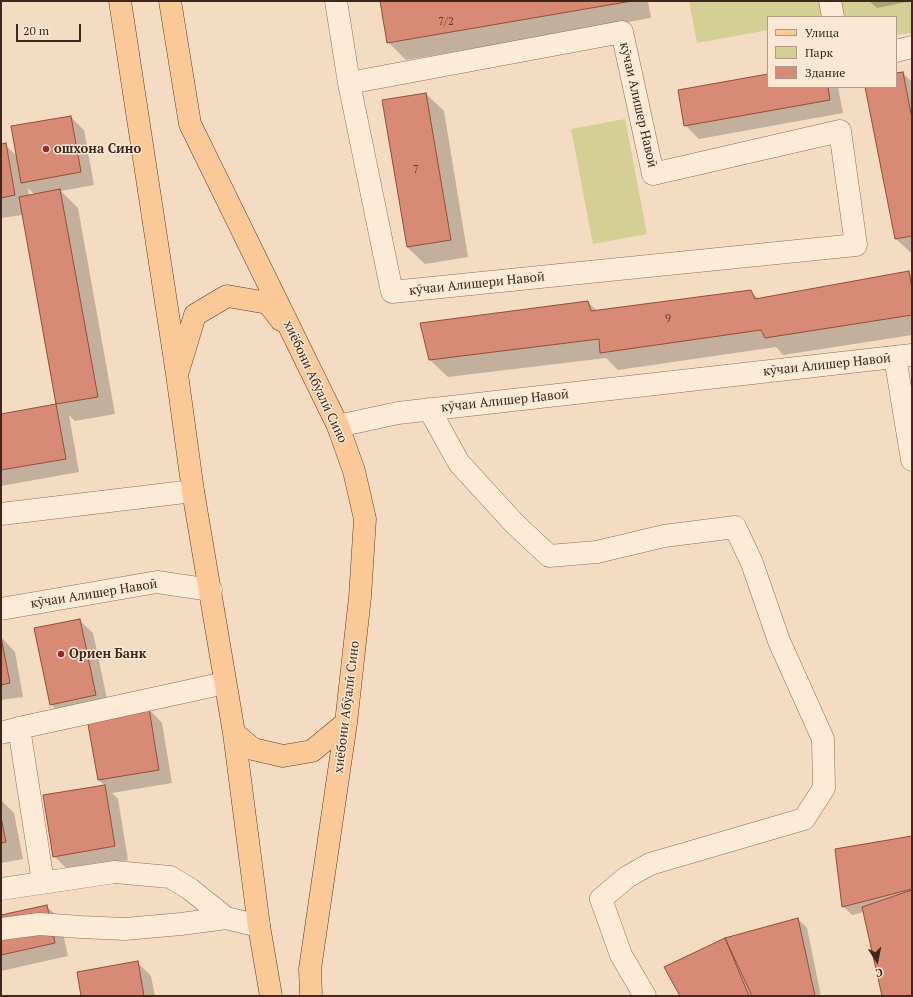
<!DOCTYPE html>
<meta charset="utf-8">
<style>
body{margin:0}
#map{position:relative;width:913px;height:997px;overflow:hidden;background:#f4dcc3;font-family:"PT Serif",serif}
canvas{display:block}
.frame{position:absolute;inset:0;border:2px solid #3f271d;pointer-events:none}
.legend{position:absolute;left:767px;top:16px;width:130px;height:72px;box-sizing:border-box;background:#fae8d4;border:1px solid #af9b8b;margin:0;padding:5px 7px;list-style:none;font-size:12px;color:#3f271d}
.legend li{display:flex;align-items:center;gap:8px;height:20px}
.legend b{width:20px;border:1px solid #af9b8b}
.north{position:absolute;left:857px;top:941px;width:40px;height:40px;-webkit-text-stroke:3px #fae8d4;paint-order:stroke;rotate:170deg;font-size:11px;font-weight:700;line-height:16px;text-align:center;color:#3f271d}
.north::after{content:'';display:block;margin:auto;width:14px;height:18px;background:#3f271d;clip-path:polygon(50% 0,100% 100%,50% 72%,0 100%)}
.scale{position:absolute;left:16px;top:24px;width:65px;height:18px;box-sizing:border-box;border:2px solid #3f271d;border-top:0;padding-left:5px;font-size:12px;line-height:14px;white-space:nowrap;color:#3f271d;-webkit-text-stroke:3px #fae8d4;paint-order:stroke}
</style>
<div id="map">
<canvas width="913" height="997"></canvas>
<div class="frame"></div>
<ul class="legend">
<li><b style="height:5px;background:#fbc997"></b>Улица</li>
<li><b style="height:11px;background:#d4cf95"></b>Парк</li>
<li><b style="height:11px;background:#d78b74"></b>Здание</li>
</ul>
<div class="north">С</div>
<div class="scale">20 m</div>
</div>
<script>
const ctx = document.querySelector('canvas').getContext('2d');
ctx.lineJoin = 'round';
function paint(path, color) { ctx.fillStyle = color; ctx.fill(path, 'evenodd'); }
const toPath = rows => new Path2D(rows.map(r => 'M' + r).join(''));
function strokePath(path, color, width, dash) { ctx.strokeStyle = color; ctx.lineWidth = width; ctx.lineCap = dash ? 'butt' : 'round'; ctx.setLineDash(dash || []); ctx.stroke(path); }
function write(font, color, halo, rows, align = 'center') {
  ctx.font = font + ' "PT Serif",serif'; ctx.lineWidth = 3; ctx.setLineDash([]); ctx.textBaseline = 'middle'; ctx.strokeStyle = halo; ctx.fillStyle = color; for (const [text, x, y, turn = 0] of rows) {
    ctx.save(); ctx.translate(x, y); ctx.rotate((+turn || 0) * Math.PI / 180); ctx.textAlign = isNaN(turn) ? turn : align; if (halo) ctx.strokeText(text, 0, 0); ctx.fillText(text, 0, 0); ctx.restore();
  }
}
const green = toPath([
 [689,1,912,1,912,33,896,35,896,17,850,17,850,16,843,17,768,17,768,30,697,43],
 [625,119,647,234,593,244,571,129]
]);
const shadow = toPath([
 [381,1,648,1,651,18,406,60,388,42],
 [869,1,911,1,877,8],
 [903,73,912,82,912,252,910,252,896,239,866,87,896,87,896,74],
 [768,75,768,87,838,87,843,113,699,139,685,125],
 [426,94,444,111,468,257,425,264,407,247],
 [71,117,84,130,94,185,61,191,78,208,115,414,75,421,69,415,79,472,1,486,1,415,57,405,23,215,1,218,1,145,5,145,18,157],
 [28,188,35,195,29,196],
 [909,273,912,276,912,335,783,355,776,347,618,370,606,358,448,377,430,360,588,302,597,311,751,292,759,299],
 [79,620,93,633,109,708,65,718,51,704],
 [2,638,15,652,23,697,1,700],
 [149,709,162,723,172,783,112,793,118,799,128,860,68,870,54,856,105,786,99,780],
 [1,800,14,813,23,859,1,863],
 [912,837,912,996,883,996,864,912,852,915,843,906],
 [46,906,60,919,68,956,1,971,1,916],
 [798,919,807,928,821,996,681,996,666,968,726,939],
 [138,963,151,976,155,996,82,996]
]);
const building = toPath([
 [380,1,632,1,387,43,380,1],
 [903,72,912,119,912,236,895,239,865,87,896,87,896,73,903,72],
 [768,74,768,87,828,87,830,100,684,126,678,90,768,74],
 [426,93,451,240,407,247,382,100,426,93],
 [71,116,81,172,21,183,11,126,71,116],
 [6,143,15,195,1,198,1,144,6,143],
 [60,189,98,397,56,404,19,197,60,189],
 [909,271,912,289,912,315,765,338,761,330,600,353,599,339,429,360,420,323,588,301,591,311,751,290,755,299,909,271],
 [56,404,66,459,1,470,1,414,56,404],
 [80,619,96,695,50,705,34,628,80,619],
 [1,637,10,683,1,685,1,637],
 [149,708,159,770,98,780,87,719,149,708],
 [105,785,115,846,53,857,43,795,105,785],
 [1,817,6,842,1,843,1,817],
 [912,836,912,889,842,907,835,849,912,836],
 [912,890,912,996,882,996,862,907,912,890],
 [47,905,55,943,1,955,1,915,47,905],
 [798,918,815,996,752,996,725,938,798,918],
 [725,938,749,996,680,996,664,967,725,938],
 [138,961,144,996,81,996,77,972,138,961]
]);
const minor = toPath([
 [336,1,349,83,392,292,856,245,840,131,653,174,622,32,349,83],
 [830,1,833,17],
 [896,51,912,47],
 [895,357,912,460],
 [429,409,459,463,514,523,549,556,597,552,664,536,735,527,752,563,779,641,823,739,824,788,804,819,650,864,627,877,601,899,621,955,645,996],
 [338,426,398,413,912,355],
 [1,514,193,491],
 [1,609,157,582,211,590],
 [1,733,19,728],
 [43,882,19,728,225,683],
 [1,889,115,872,170,877,190,889,226,918,259,926],
 [1,929,39,924,81,927,125,929,181,924,226,918]
]);
const major = toPath([
 [120,1,177,374,193,491,234,733,259,926,271,996],
 [170,1,190,124,338,426,354,471,365,519,360,597,346,723,310,969,311,996],
 [179,368,195,315,227,296,268,303,281,320],
 [234,733,253,749,283,756,312,751,346,723]
]);
const markers = [
 [46,149,4,"#a81f39"],
 [61,654,4,"#a81f39"]
];
const numberNames = [
 ["7/2",446,22],
 ["7",416,170],
 ["9",668,319]
];
const streetNames = [
 ["кӯчаи Алишер Навоӣ",638,105,77],
 ["кӯчаи Алишери Навоӣ",477,284,-6],
 ["кӯчаи Алишер Навоӣ",827,365,-6],
 ["хиёбони Абӯалӣ Сино",315,382,65],
 ["кӯчаи Алишер Навоӣ",505,401,-6],
 ["кӯчаи Алишер Навоӣ",94,594,-9],
 ["хиёбони Абӯалӣ Сино",347,707,-83]
];
const poiNames = [
 ["ошхона Сино",54,149],
 ["Ориен Банк",69,654]
];
paint(green, '#d4cf95');
paint(shadow, '#0003');
paint(building, '#d78b74');
strokePath(building, '#934c39', 1);
strokePath(minor, '#916b57', 23);
strokePath(major, '#5e3a2b', 23);
strokePath(minor, '#fdebd8', 22);
strokePath(major, '#fbc997', 22);
for (const [x, y, r, color] of markers) { const dot = new Path2D(); dot.arc(x, y, r, 0, 2 * Math.PI); ctx.fillStyle = color; ctx.fill(dot); strokePath(dot, '#fae8d4', 1.5); }
write('11px', '#654033', null, numberNames);
write('13px', '#3f271d', '#fae8d4', streetNames);
write('bold 13px', '#3f271d', '#fae8d4', poiNames, 'left');
</script>
